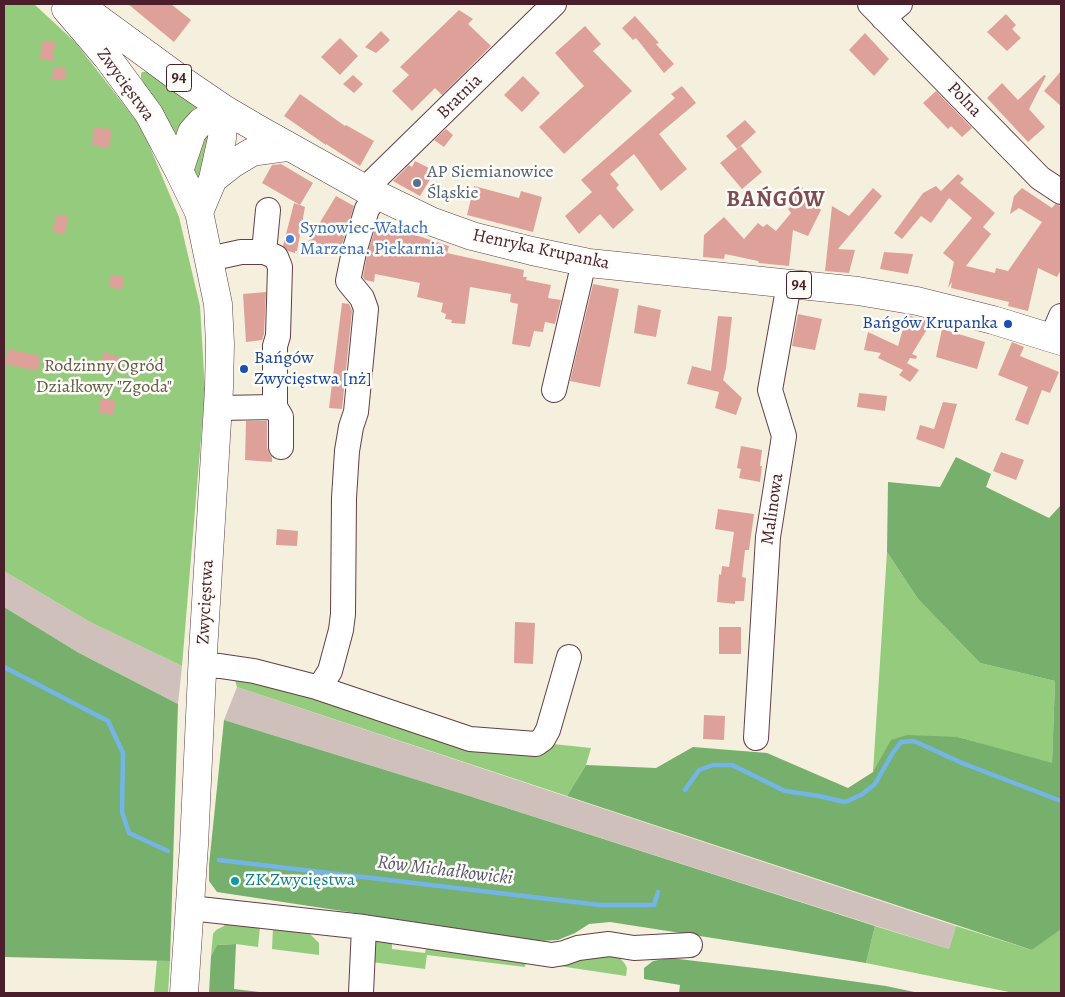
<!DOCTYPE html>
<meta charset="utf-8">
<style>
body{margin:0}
#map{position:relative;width:1065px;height:997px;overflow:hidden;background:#f4f0dd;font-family:Alegreya,serif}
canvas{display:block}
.frame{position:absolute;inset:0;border:5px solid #4a1f2b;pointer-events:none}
</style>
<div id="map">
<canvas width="1065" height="997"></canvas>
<div class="frame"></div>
</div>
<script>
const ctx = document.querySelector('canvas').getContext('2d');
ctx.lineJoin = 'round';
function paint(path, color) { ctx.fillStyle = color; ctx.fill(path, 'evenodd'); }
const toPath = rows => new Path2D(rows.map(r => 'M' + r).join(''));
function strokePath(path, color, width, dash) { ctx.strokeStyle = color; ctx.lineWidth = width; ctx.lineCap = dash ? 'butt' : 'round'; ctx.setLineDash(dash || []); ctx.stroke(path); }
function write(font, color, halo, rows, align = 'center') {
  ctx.font = font + ' Alegreya,serif'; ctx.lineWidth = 5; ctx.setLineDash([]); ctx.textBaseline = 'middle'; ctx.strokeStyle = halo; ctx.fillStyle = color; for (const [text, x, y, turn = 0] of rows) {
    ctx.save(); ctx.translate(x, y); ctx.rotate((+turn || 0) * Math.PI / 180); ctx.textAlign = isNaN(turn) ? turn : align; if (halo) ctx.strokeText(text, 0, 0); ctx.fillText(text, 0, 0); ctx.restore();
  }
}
const industrial = toPath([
 [4,571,90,622,182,666,178,704,79,653,4,607],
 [237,687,956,926,949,949,466,795,224,720]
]);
const green = toPath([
 [4,4,34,4,75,42,142,128,179,217,200,306,205,390,182,666,90,622,4,571],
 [142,72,147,72,207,112,176,144,141,78,141,74],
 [216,124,199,185,188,155],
 [887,552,918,599,980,663,1055,681,1052,764,958,737,873,772],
 [233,673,477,736,591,748,586,765,567,796,237,687],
 [227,920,260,926,258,947,236,944,217,945,211,956,213,934,216,930,224,926],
 [875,926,949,949,956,926,1032,950,1061,928,1061,993,1014,993,866,963],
 [273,927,310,934,319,943,319,955,272,949],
 [377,938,392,941,392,949,425,953,427,944,599,950,619,957,625,964,627,968,626,976,526,961,525,967,427,955,425,969,372,962,374,946],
 [157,960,170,961,168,993,154,993]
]);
const forest = toPath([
 [956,457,991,474,986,487,1049,518,1061,505,1061,929,1032,950,567,796,586,765,656,768,693,747,767,753,848,788,873,772,891,740,907,735,958,737,1052,763,1055,681,980,663,918,599,887,552,888,482,940,487],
 [4,607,79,653,178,704,170,961,4,957],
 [224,720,466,795,875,926,866,963,783,949,610,922,589,924,575,933,558,940,540,941,217,892,209,881,209,865],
 [236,944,234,989,268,993,209,993,211,956,217,945],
 [670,958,780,971,886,986,919,993,679,993,680,985,644,979,644,968,653,961]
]);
const stream = toPath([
 [4,667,108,721,123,753,122,812,129,833,168,851],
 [685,790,699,770,713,765,732,765,785,791,819,796,845,802,861,795,875,784,892,754,901,742,914,741,962,763,1061,801],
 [219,860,600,905,654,905,658,892]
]);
const building = toPath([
 [128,4,171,4,191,20,174,42],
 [459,10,473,19,468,24,491,46,442,95,435,88,412,111,392,91,409,75,400,67],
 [1006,14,1016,25,1012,29,1021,38,1007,51,987,32],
 [635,16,659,43,656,44,674,64,664,73,636,38,633,40,622,28],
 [585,26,601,44,593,51,632,91,564,154,539,127,584,86,555,53],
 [381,31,390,40,385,45,376,53,365,47],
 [865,33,889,59,874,76,849,50],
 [340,38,358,56,340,75,321,57],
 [42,41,55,42,53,61,40,59],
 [54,67,66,68,65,80,52,79],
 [1061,71,1061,106,1044,91],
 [353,75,363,84,354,93,343,84],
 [1044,75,1046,76,1029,109,1045,127,1028,142,987,98,1002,83,1018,100],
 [523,76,540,93,522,112,504,95],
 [682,86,696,103,659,134,687,169,661,191,634,154,610,174,619,185,616,188,634,210,613,229,600,214,579,234,565,216,592,192,581,180,675,98,671,94],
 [936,91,972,128,962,137,951,126,948,129,923,103],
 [300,94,345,126,346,125,374,141,360,166,326,144,326,145,284,116],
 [745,120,756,132,737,149,726,136],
 [94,127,112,130,109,148,92,145],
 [446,129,453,135,444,147,434,140],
 [741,146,762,172,742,189,720,163],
 [415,161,435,171,420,196,393,181,409,165,412,167],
 [281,164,313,183,300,205,305,207,297,251,295,251,295,253,288,251,283,246,294,203,300,205,262,183,272,165],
 [958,174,964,179,960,183,995,213,983,227,991,234,966,266,995,273,996,268,1008,271,1042,222,1019,208,1010,214,1014,196,1022,188,1052,208,1055,204,1061,206,1061,270,1057,277,1038,268,1028,311,1008,306,1009,302,951,288,952,282,948,288,954,262,943,253,972,218,949,198,931,223,921,216,902,239,894,233,923,193,936,186,941,191],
 [474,186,519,198,521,191,542,197,533,232,467,215],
 [802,187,821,210,808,236,793,230,789,266,759,263,758,261,725,254,724,259,703,257,704,235,724,217,744,239,758,223,763,227,767,224,776,231,791,213,788,209,796,202,791,196],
 [873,188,882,196,838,249,855,250,849,273,825,271,832,206,849,216],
 [336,196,354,206,340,251,308,242],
 [56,215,68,216,65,234,53,232],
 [378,220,400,230,449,246,447,253,524,270,523,277,527,277,526,280,551,285,548,298,561,300,555,324,545,322,543,332,534,331,530,347,512,344,518,304,510,302,511,294,470,287,465,324,451,323,452,320,445,319,446,314,441,312,443,303,417,297,420,283,375,274,374,282,365,280,363,277,367,255],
 [884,252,913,254,908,274,880,269],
 [111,275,124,277,122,290,109,287],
 [593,284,619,289,600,387,570,381],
 [266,292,264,334,262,340,246,342,243,294],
 [342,303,349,304,352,311,342,409,329,408],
 [638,305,661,310,656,337,634,333],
 [798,314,822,319,815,350,792,346],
 [907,315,928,321,927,325,929,326,912,354,917,356,916,359,910,358,906,365,907,363,919,370,910,382,899,375,903,370,878,358,881,353,864,350,868,332,898,346],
 [718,316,732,317,726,368,723,380,742,398,736,415,715,408,719,392,687,384,692,366,711,371],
 [942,329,985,342,977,369,936,357],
 [1012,342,1024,347,1020,356,1059,372,1050,393,1042,390,1028,425,1015,420,1028,387,998,375],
 [9,349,40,356,38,371,5,364],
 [104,352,122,358,120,365,112,373,99,369],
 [859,393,887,396,885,411,857,407],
 [101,398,116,401,113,415,99,413],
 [943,402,957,404,944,449,916,439,920,425,934,429],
 [246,421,267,421,267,447,269,453,272,457,272,462,245,460],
 [741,446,762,450,760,466,762,466,760,482,739,478,741,469,737,468],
 [1001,452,1024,460,1016,480,993,471],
 [718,509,754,514,749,550,745,550,742,577,746,578,744,601,735,601,735,604,717,602,719,574,721,575,722,566,729,567,734,532,715,529],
 [277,529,298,531,297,546,276,545],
 [515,622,535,623,533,664,514,663],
 [719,627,741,627,741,654,719,654],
 [704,715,725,716,724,740,703,739]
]);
const minor = toPath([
 [870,4,1040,178,1061,192],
 [883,18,900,4],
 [365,189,554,4],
 [209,259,241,252,264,252,268,210],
 [1052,337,1061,316],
 [554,390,584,262],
 [275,407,281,417,281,447],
 [218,408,275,407,275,346,278,336,280,267,276,257,264,252],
 [202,665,220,666,254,671,316,687,323,682,330,671,341,630,343,614,344,498,347,451,351,427,356,412,366,309,362,298,348,281,354,252,367,209,377,195],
 [316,687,470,739,536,744,543,739,548,730,569,657],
 [756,738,768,537,784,436,770,390,789,284],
 [190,908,364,927,552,955,564,953,578,948,609,944,634,948,690,945],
 [361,993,364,927]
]);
const major = toPath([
 [78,4,183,81,224,109,258,129,365,189,433,222,472,236,532,251,589,263,858,291,917,301,993,320,1061,341],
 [66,9,107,57,149,114,179,171,199,212,218,304,220,344,219,388,203,652,194,845,184,993],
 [179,171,192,132,201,122,224,109],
 [213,179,232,164,252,152,288,147],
 [199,212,213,179,222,138,224,109]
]);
const markers = [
 [417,183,5,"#5c6f8a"],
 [290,239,5,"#3f7fe0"],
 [1008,324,5,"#1a4fb4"],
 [244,369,5,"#1a4fb4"],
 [235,881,5,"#0f9aa8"]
];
const shields = [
 [179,78,25],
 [799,285,25]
];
const shieldNames = [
 ["94",179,78],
 ["94",799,285]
];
const streetNames = [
 ["Zwycięstwa",125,85,54],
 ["Bratnia",460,97,-45],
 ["Polna",964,100,46],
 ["Henryka Krupanka",541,250,12],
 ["Malinowa",773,509,-82],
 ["Zwycięstwa",206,602,-87]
];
const serviceNames = [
 ["AP Siemianowice",427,173],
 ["Śląskie",427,194]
];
const shopNames = [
 ["Synowiec-Wałach",300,229],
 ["Marzena. Piekarnia",300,250]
];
const transitNames = [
 ["Bańgów Krupanka",998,324],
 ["Bańgów",254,359,"left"],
 ["Zwycięstwa [nż]",254,380,"left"]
];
const parkNames = [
 ["Rodzinny Ogród",104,367],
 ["Działkowy \"Zgoda\"",104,388]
];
const cultureNames = [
 ["ZK Zwycięstwa",245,881]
];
const waterNames = [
 ["Rów Michałkowicki",445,871,7]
];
const districtNames = [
 ["BAŃGÓW",776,201]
];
paint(industrial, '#cfc0bb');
paint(green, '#94cb7d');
paint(forest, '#77af6c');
strokePath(stream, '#74b5e8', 4.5);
paint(building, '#dea19a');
strokePath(minor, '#643e46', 26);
strokePath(major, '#643e46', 29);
strokePath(minor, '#fff', 24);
strokePath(major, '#fff', 28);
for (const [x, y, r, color] of markers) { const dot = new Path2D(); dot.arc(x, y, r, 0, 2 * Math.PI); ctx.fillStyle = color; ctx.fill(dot); strokePath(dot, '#fdfcf7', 2); }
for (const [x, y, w] of shields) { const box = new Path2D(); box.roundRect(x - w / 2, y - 13.5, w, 27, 4); ctx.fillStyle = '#fdfcf7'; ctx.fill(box); strokePath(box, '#4a1f2b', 1); }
write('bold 16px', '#4a1f2b', null, shieldNames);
write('18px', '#4a1f2b', '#fdfcf7', streetNames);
write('18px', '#4e5e75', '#fdfcf7', serviceNames, 'left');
write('18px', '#366cbe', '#fdfcf7', shopNames, 'left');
write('18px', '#164399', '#fdfcf7', transitNames, 'right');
write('18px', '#645b48', '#fdfcf7', parkNames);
write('18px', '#0d838f', '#fdfcf7', cultureNames, 'left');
write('italic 19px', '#59546d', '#fdfcf7', waterNames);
ctx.letterSpacing = '1px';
write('bold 22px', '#7e4c52', '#fdfcf7', districtNames);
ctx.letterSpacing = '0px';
</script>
